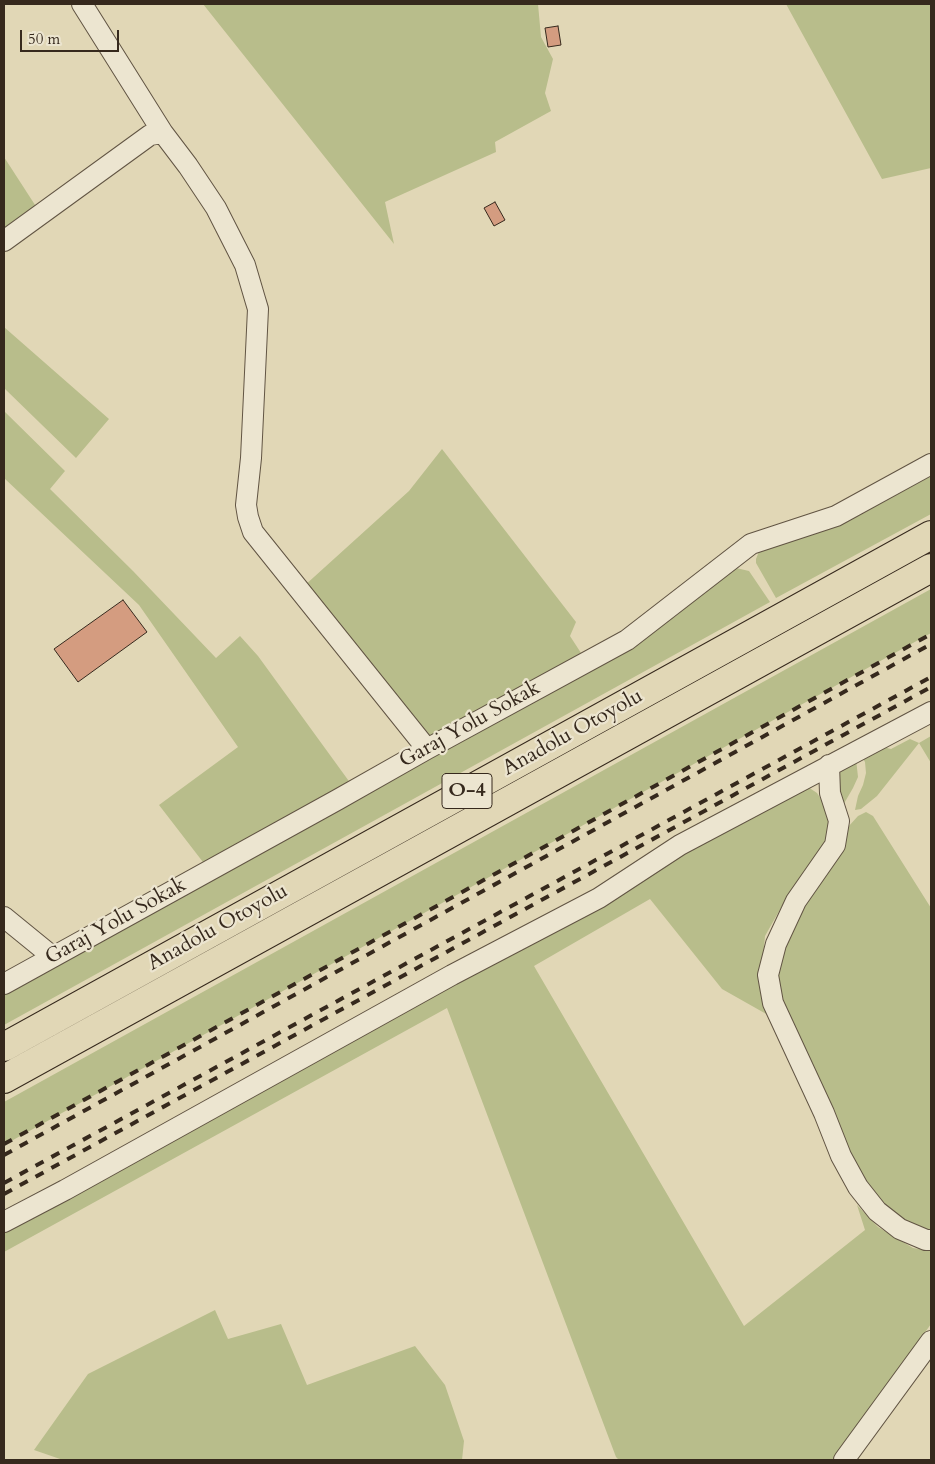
<!DOCTYPE html>
<style>
body{margin:0}
#map{position:relative;width:935px;height:1464px;overflow:hidden;background:#e1d7b6;font-family:Cardo,serif}
canvas{display:block}
.frame{position:absolute;inset:0;border:5px solid #36291d;pointer-events:none}
.scale{position:absolute;left:20px;top:30px;width:99px;height:22px;box-sizing:border-box;border:2px solid #36291d;border-top:0;padding-left:6px;font-size:15px;line-height:18px;white-space:nowrap;color:#36291d;-webkit-text-stroke:4px #ece5d0;paint-order:stroke}
</style>
<div id="map">
<canvas width="935" height="1464"></canvas>
<div class="frame"></div>
<div class="scale">50 m</div>
</div>
<script>
const ctx = document.querySelector('canvas').getContext('2d');
ctx.lineJoin = 'round';
function paint(path, color) { ctx.fillStyle = color; ctx.fill(path, 'evenodd'); }
const toPath = rows => new Path2D(rows.map(r => 'M' + r).join(''));
function strokePath(path, color, width, dash) { ctx.strokeStyle = color; ctx.lineWidth = width; ctx.lineCap = dash ? 'butt' : 'round'; ctx.setLineDash(dash || []); ctx.stroke(path); }
function write(font, color, halo, rows, align = 'center') {
  ctx.font = font + ' Cardo,serif'; ctx.lineWidth = 4.5; ctx.setLineDash([]); ctx.textBaseline = 'middle'; ctx.strokeStyle = halo; ctx.fillStyle = color; for (const [text, x, y, turn = 0] of rows) {
    ctx.save(); ctx.translate(x, y); ctx.rotate((+turn || 0) * Math.PI / 180); ctx.textAlign = isNaN(turn) ? turn : align; if (halo) ctx.strokeText(text, 0, 0); ctx.fillText(text, 0, 0); ctx.restore();
  }
}
const green = toPath([
 [203,4,538,4,541,37,553,59,545,93,551,111,495,142,496,152,385,202,394,244],
 [786,4,931,4,931,168,882,179],
 [4,157,37,208,4,231],
 [4,327,109,419,76,458,4,388],
 [4,411,65,471,50,489,133,571,216,658,240,636,258,656,351,784,206,866,159,805,238,747,139,605,4,478],
 [442,449,576,622,570,636,581,653,470,721,432,739,293,596,409,491],
 [931,476,931,514,776,598,756,563,756,559,760,549,865,512],
 [736,568,749,571,770,602,4,1025,4,987,676,616,704,590],
 [931,589,931,633,4,1145,4,1102],
 [931,736,931,763,919,743,877,796,861,809,855,810,858,796,863,785,866,773,865,762,860,754,891,742,887,748,891,749,910,739,919,743],
 [856,759,858,777,853,788,842,807,837,781,840,772],
 [805,785,817,793,830,813,834,823,824,846,791,890,765,936,762,971,768,1015,722,989,650,899,534,966,744,1326,865,1230,857,1205,878,1227,913,1248,931,1251,931,1324,833,1460,619,1460,616,1457,447,1008,4,1252,4,1227,591,909,606,906,629,885],
 [866,812,873,816,931,908,931,1238,918,1235,865,1191,783,1005,774,975,798,912,845,840,848,827,858,816],
 [215,1310,228,1339,281,1324,307,1385,415,1346,445,1385,464,1441,462,1460,63,1460,34,1450,88,1374]
]);
const building = toPath([
 [558,26,561,45,548,47,545,28,558,26],
 [495,202,505,220,494,226,484,208,495,202],
 [123,600,147,632,78,682,54,649,123,600]
]);
const minor = toPath([
 [82,4,163,133],
 [4,241,150,135,163,133,188,166,216,208,245,265,255,299,258,309,251,458,246,505,248,517,253,532,427,749],
 [829,765,830,793,839,821,835,845,796,901,776,944,768,975,773,1003,824,1113,841,1156,858,1187,877,1211,900,1229,926,1240,931,1240],
 [4,917,53,957],
 [4,984,337,800,427,749,627,640,751,544,836,516,931,464],
 [4,1222,65,1190,452,975,599,898,680,845,931,712],
 [844,1460,931,1341]
]);
const highway = toPath([
 [4,1047,931,535],
 [4,1079,931,568]
]);
const rail = toPath([
 [4,1144,931,634],
 [4,1155,931,644],
 [4,1183,931,677],
 [4,1194,931,687]
]);
const shields = [
 [467,791,50]
];
const shieldNames = [
 ["O-4",467,791]
];
const streetNames = [
 ["Garaj Yolu Sokak",470,725,-29],
 ["Anadolu Otoyolu",573,733,-29],
 ["Garaj Yolu Sokak",116,922,-29],
 ["Anadolu Otoyolu",218,928,-29]
];
paint(green, '#b8bd8b');
paint(building, '#d49c80');
strokePath(building, '#36291d', 1);
strokePath(minor, '#615443', 22);
strokePath(highway, '#36291d', 30);
strokePath(minor, '#ece5d0', 20);
strokePath(highway, '#e1d7b6', 28);
strokePath(rail, '#36291d', 4, [9, 9]);
for (const [x, y, w] of shields) { const box = new Path2D(); box.roundRect(x - w / 2, y - 17.5, w, 35, 4); ctx.fillStyle = '#ece5d0'; ctx.fill(box); strokePath(box, '#36291d', 1); }
write('bold 20px', '#36291d', null, shieldNames);
write('21px', '#36291d', '#ece5d0', streetNames);
</script>
